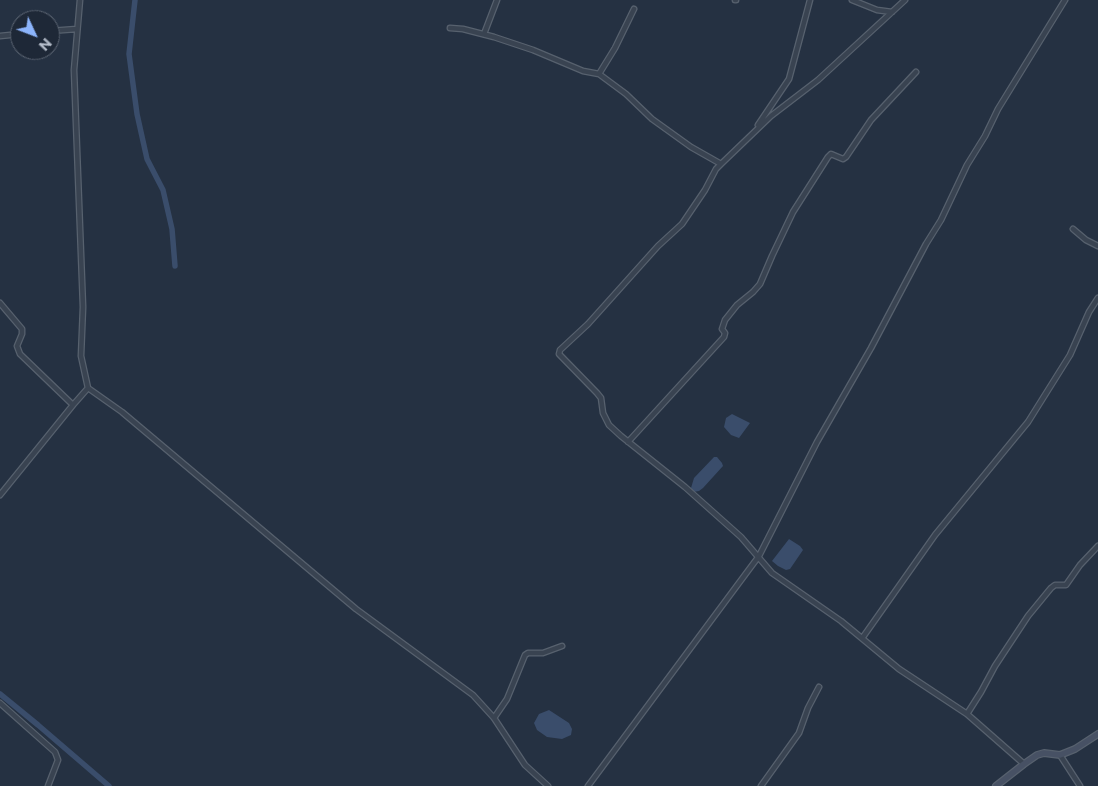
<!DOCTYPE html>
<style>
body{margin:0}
#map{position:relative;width:1098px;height:786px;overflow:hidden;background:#253142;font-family:Montserrat,sans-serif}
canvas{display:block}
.north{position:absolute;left:10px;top:10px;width:50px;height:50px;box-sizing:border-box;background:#1e2837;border:1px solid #5b6472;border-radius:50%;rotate:133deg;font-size:14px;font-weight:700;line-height:20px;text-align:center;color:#b6becb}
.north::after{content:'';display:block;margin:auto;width:18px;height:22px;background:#8cb4fb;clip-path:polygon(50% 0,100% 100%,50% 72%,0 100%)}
</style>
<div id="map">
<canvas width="1098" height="786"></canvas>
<div class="north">N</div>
</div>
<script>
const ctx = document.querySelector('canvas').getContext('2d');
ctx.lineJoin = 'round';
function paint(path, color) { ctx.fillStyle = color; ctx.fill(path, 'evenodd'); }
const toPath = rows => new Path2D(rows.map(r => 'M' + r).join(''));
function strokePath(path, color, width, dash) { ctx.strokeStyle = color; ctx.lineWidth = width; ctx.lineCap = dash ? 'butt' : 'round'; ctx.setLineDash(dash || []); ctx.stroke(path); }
const water = toPath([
 [732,414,750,423,739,438,731,435,724,427,726,418],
 [714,457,717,457,722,463,723,466,703,488,699,491,693,492,691,488,694,478],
 [789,539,800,546,803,550,790,569,786,570,778,566,772,561],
 [549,710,569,723,572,729,571,735,562,739,547,737,537,730,534,723,539,714]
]);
const canal = toPath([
 [135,0,129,54,137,114,147,159,163,190,172,229,175,266],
 [0,694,38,725,109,786]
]);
const street = toPath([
 [80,0,74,70,83,307,81,356,88,388,122,412,356,609,473,695,494,718,525,765,548,786],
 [735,0,736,0],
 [852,0,877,10,892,12],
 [450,28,463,29,494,37,533,50,583,71,599,74,626,94,652,119,691,147,721,164,716,169,705,190,682,224,658,246,588,324,560,350,559,354,597,393,601,398,603,413,609,425,621,436,685,487,741,537,772,573,841,621,899,669,967,714,1024,764],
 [50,31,77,29],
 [484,34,497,0],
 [0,36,20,34],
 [599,74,615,48,634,9],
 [758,125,789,79,810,0],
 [721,164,771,116,818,80,905,0],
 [1073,229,1086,240,1098,246],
 [0,303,22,329,22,334,17,346,20,354,73,405,0,495],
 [73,405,88,388],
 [628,442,724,337,725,333,722,329,725,320,737,305,753,292,760,284,772,256,793,212,828,157,831,154,843,159,846,157,871,120,916,72],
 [863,637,935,535,1028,422,1070,355,1089,312,1098,298],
 [0,703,55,752,58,760,48,786],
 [967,714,981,692,995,666,1028,616,1051,588,1055,585,1066,585,1080,565,1098,546],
 [494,718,507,699,525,655,528,653,543,653,562,646],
 [1060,755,1080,786],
 [588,786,759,556,817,442,871,348,926,244,941,220,967,165,985,136,998,109,1065,0],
 [761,786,799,733,808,708,819,687]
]);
const secondary = toPath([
 [996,786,1024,764,1037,755,1044,753,1060,755,1075,749,1098,734]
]);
paint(water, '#3a4d6b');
strokePath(canal, '#3a4d6b', 5.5);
strokePath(street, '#57616e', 7);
strokePath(secondary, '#57616e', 8);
strokePath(street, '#394351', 4.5);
strokePath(secondary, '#475164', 5.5);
</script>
